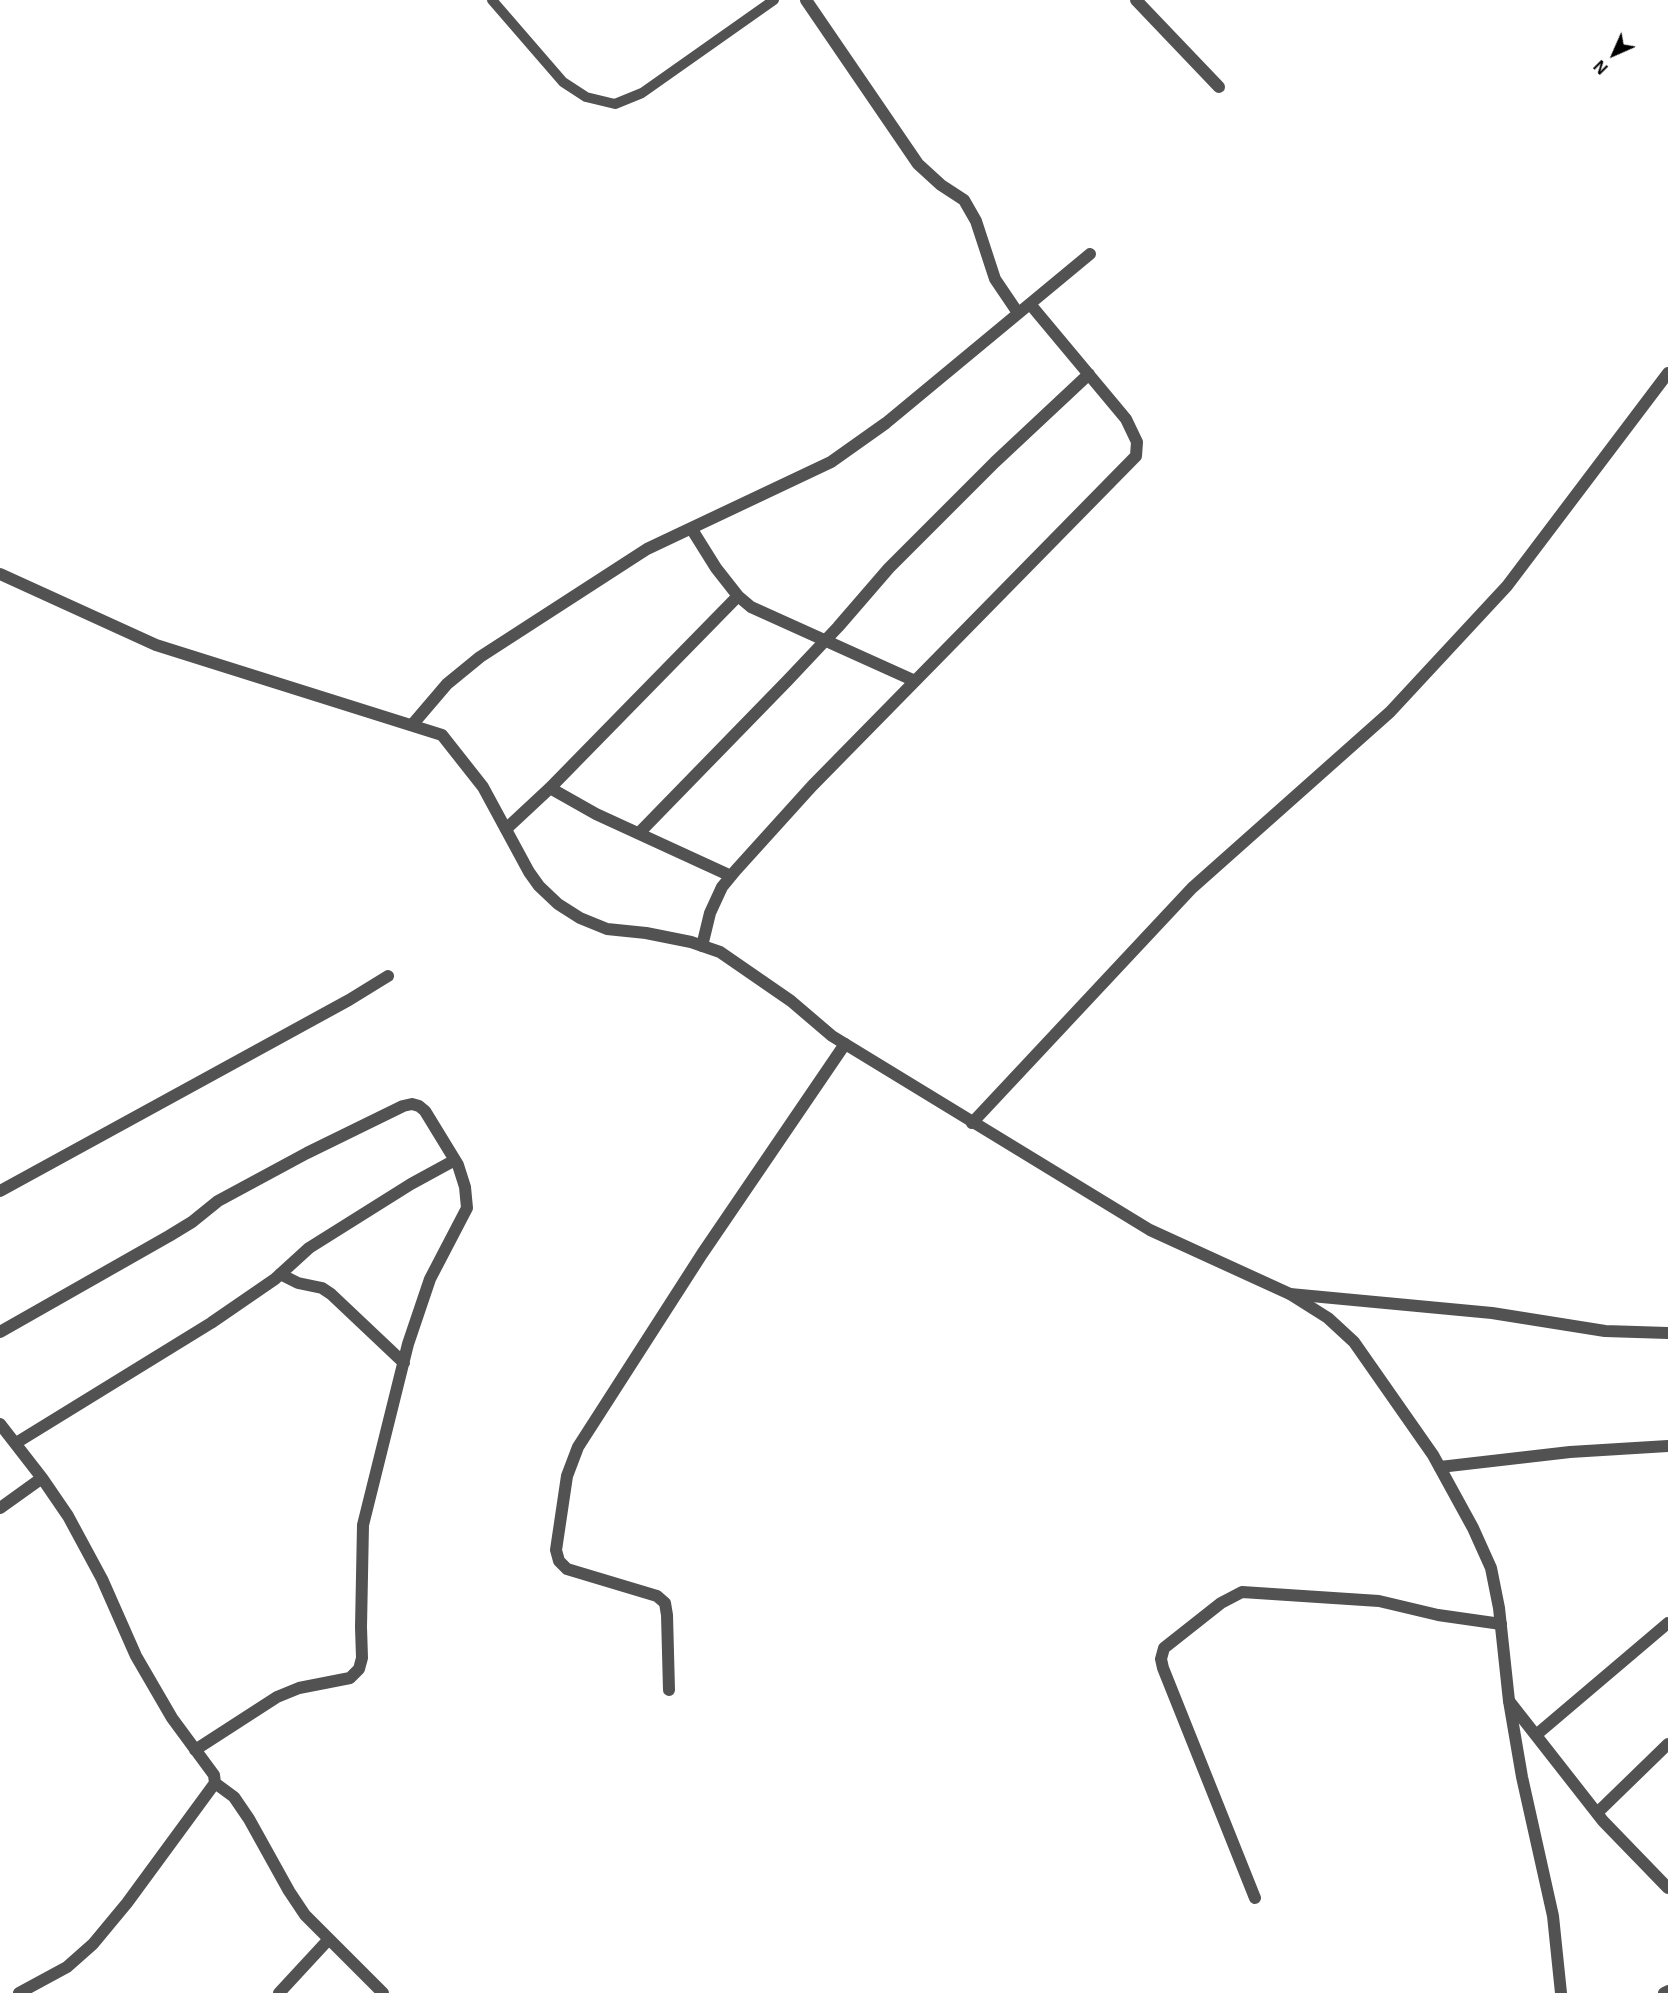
<!DOCTYPE html>
<style>
body{margin:0}
#map{position:relative;width:1668px;height:1993px;overflow:hidden;background:#fff;font-family:Helvetica,sans-serif}
canvas{display:block}
.north{position:absolute;left:1584px;top:24px;width:60px;height:60px;-webkit-text-stroke:4px #fff;paint-order:stroke;rotate:225deg;font-size:16px;font-weight:700;line-height:24px;text-align:center;color:#000}
.north::after{content:'';display:block;margin:auto;width:21px;height:27px;background:#000;clip-path:polygon(50% 0,100% 100%,50% 72%,0 100%)}
</style>
<div id="map">
<canvas width="1668" height="1993"></canvas>
<div class="north">N</div>
</div>
<script>
const ctx = document.querySelector('canvas').getContext('2d');
ctx.lineJoin = 'round';
const toPath = rows => new Path2D(rows.map(r => 'M' + r).join(''));
function strokePath(path, color, width, dash) { ctx.strokeStyle = color; ctx.lineWidth = width; ctx.lineCap = dash ? 'butt' : 'round'; ctx.setLineDash(dash || []); ctx.stroke(path); }
const service = toPath([
 [492,0,563,82,586,97,615,104,642,93,774,0]
]);
const minor = toPath([
 [806,0,918,164,941,185,964,200,976,221,995,279,1018,313],
 [1136,0,1219,87],
 [691,528,716,568,738,596,751,607,915,681],
 [412,725,447,684,480,657,647,549,831,462,886,423,1090,254],
 [550,788,596,814,731,876],
 [506,829,550,788,738,596],
 [639,833,788,680,838,627,889,568,995,462,1089,374],
 [702,946,710,913,722,887,736,870,812,786,1136,456,1137,442,1126,419,1030,304],
 [972,1123,1192,888,1390,712,1507,586,1668,373],
 [0,1191,349,1000,388,976],
 [280,1274,298,1283,322,1288,331,1294,404,1363],
 [1290,1294,1492,1313,1605,1331,1668,1333],
 [0,1332,169,1236,192,1222,218,1201,307,1153,403,1106,412,1104,419,1106,425,1111,458,1165,465,1187,467,1208,430,1279,408,1344,363,1525,361,1627,362,1658,359,1669,350,1678,299,1688,277,1697,195,1750],
 [0,1424,42,1478,68,1516,102,1579,136,1656,172,1718,214,1775,215,1783,127,1903,93,1944,67,1967,19,1993],
 [16,1443,211,1323,275,1279,309,1248,411,1184,455,1160],
 [1440,1467,1570,1452,1668,1446],
 [0,1508,42,1478],
 [669,1690,667,1615,665,1603,657,1596,567,1569,559,1561,556,1550,567,1476,578,1447,702,1254,845,1044],
 [1509,1701,1603,1821,1668,1888],
 [1536,1735,1668,1623],
 [215,1783,234,1797,249,1819,289,1891,305,1915,383,1993],
 [1597,1813,1668,1744],
 [1255,1898,1163,1668,1161,1659,1164,1648,1221,1603,1242,1592,1379,1601,1438,1615,1501,1624],
 [279,1993,329,1939],
 [1664,1993,1668,1991]
]);
const tertiary = toPath([
 [0,574,156,645,442,735,483,787,529,872,539,886,558,904,580,918,607,929,646,933,691,942,720,952,791,1001,832,1036,1150,1230,1290,1294,1328,1318,1354,1342,1433,1455,1473,1528,1491,1568,1499,1608,1509,1701,1522,1777,1553,1916,1561,1993]
]);
strokePath(service, '#525252', 10);
strokePath(minor, '#525252', 12);
strokePath(tertiary, '#525252', 12);
</script>
